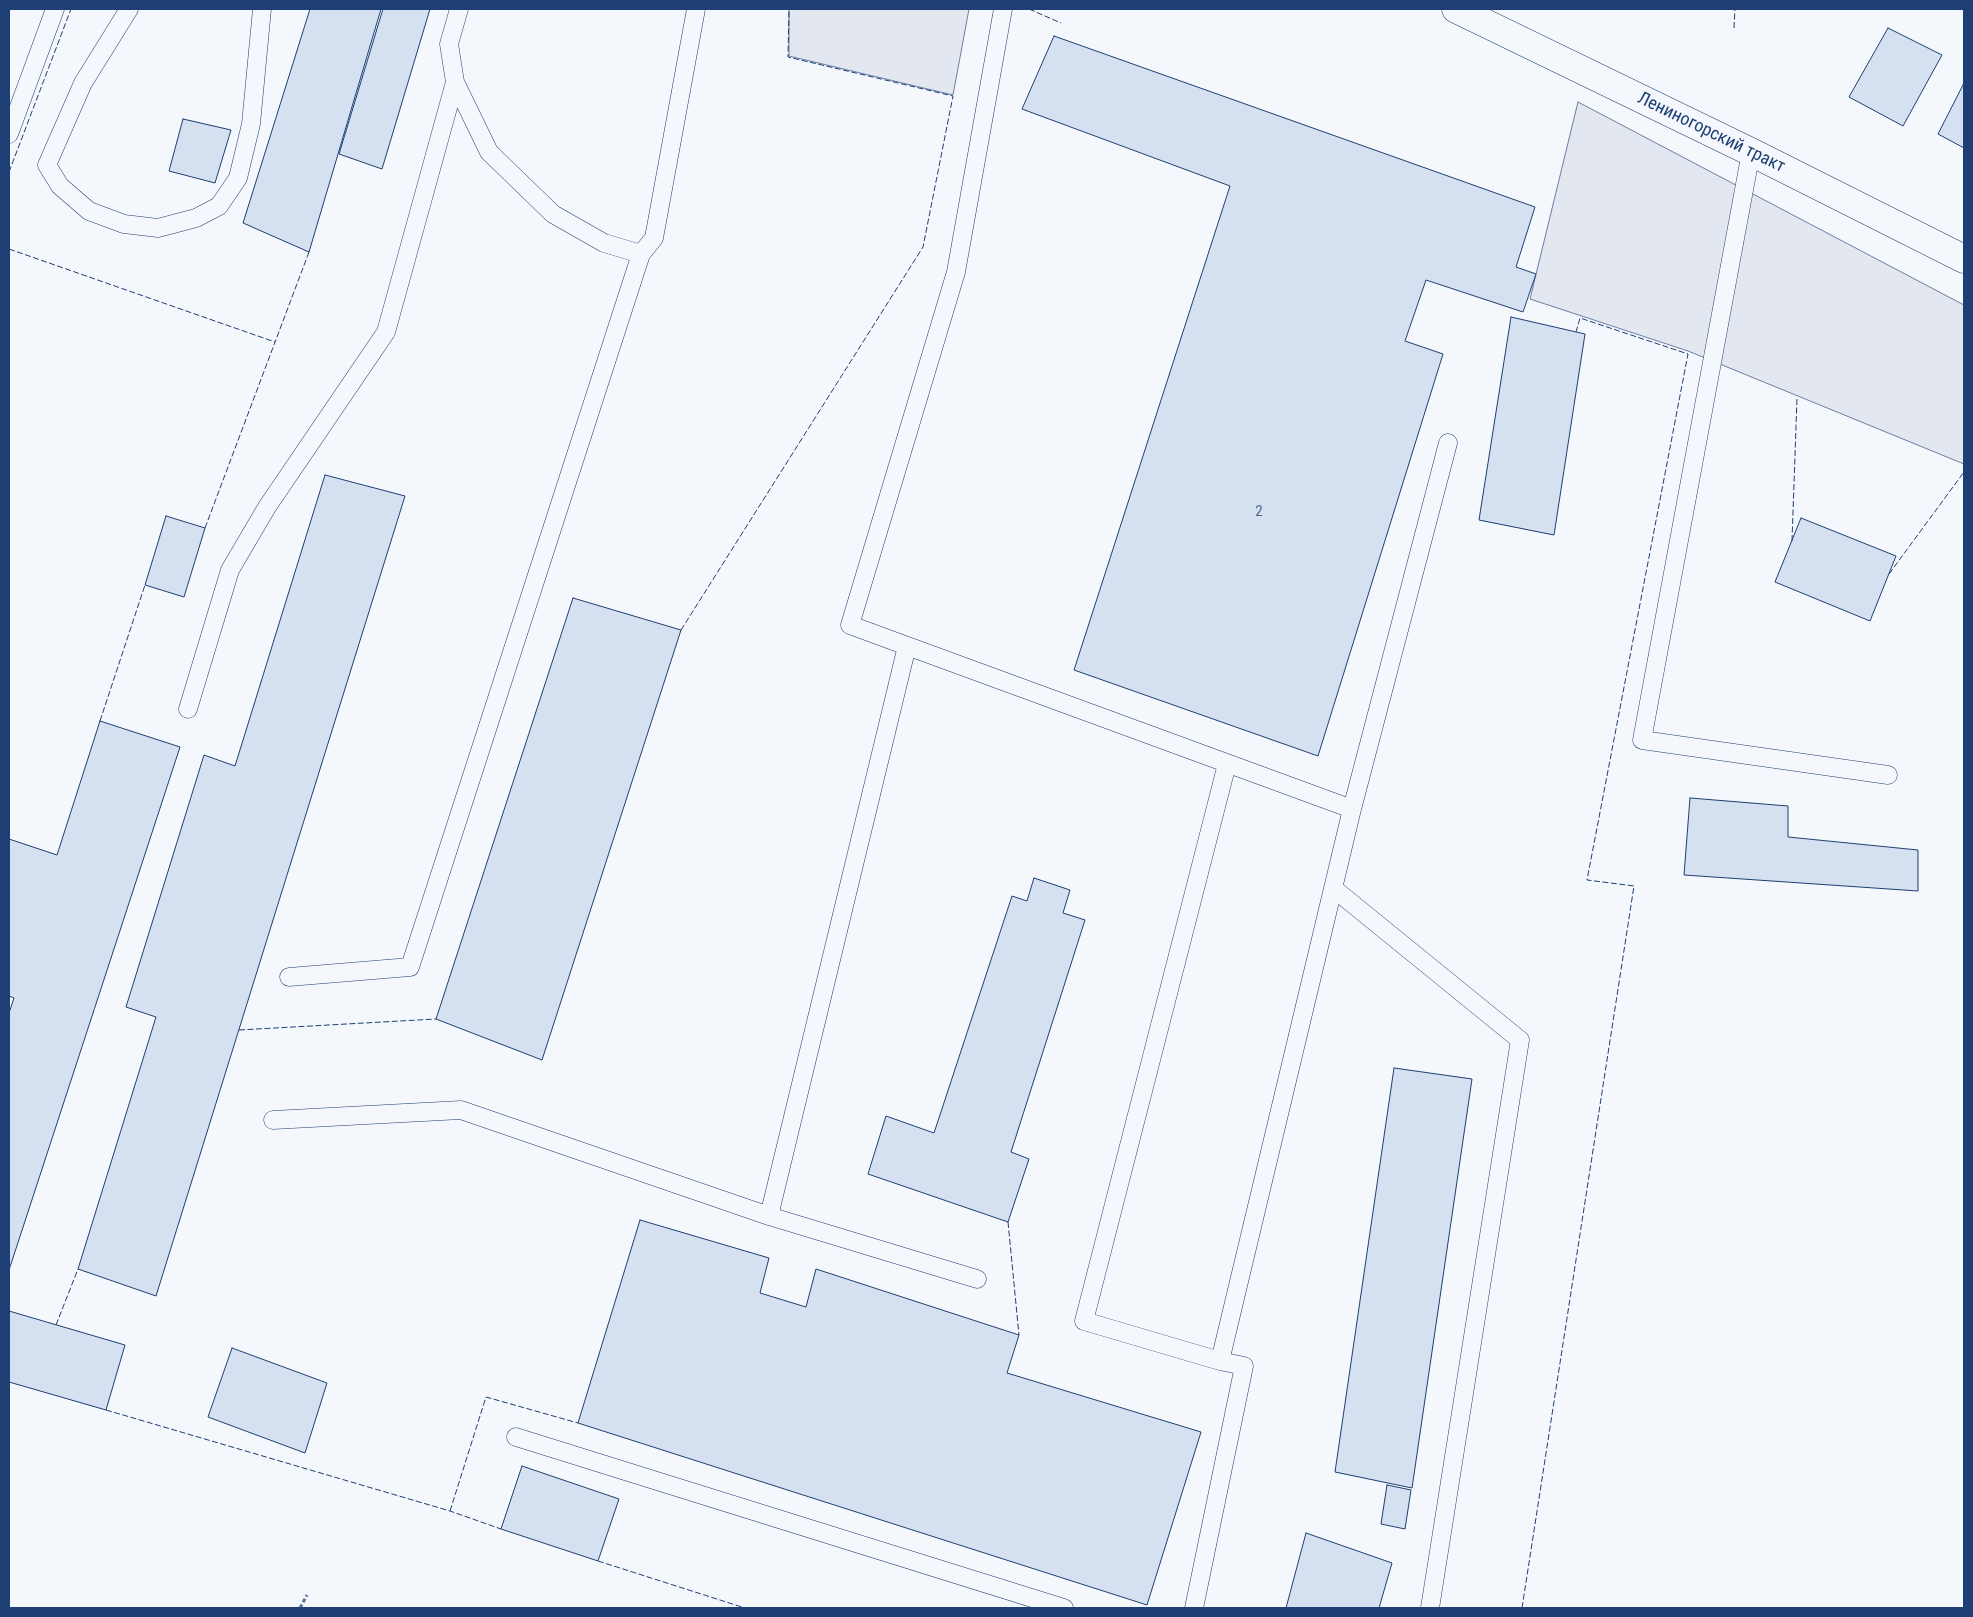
<!DOCTYPE html>
<meta charset="utf-8">
<style>
body{margin:0}
#map{position:relative;width:1973px;height:1617px;overflow:hidden;background:#f4f7fb;font-family:"Roboto Condensed",sans-serif}
canvas{display:block}
.frame{position:absolute;inset:0;border:10px solid #1d3f73;pointer-events:none}
</style>
<div id="map">
<canvas width="1973" height="1617"></canvas>
<div class="frame"></div>
</div>
<script>
const ctx = document.querySelector('canvas').getContext('2d');
ctx.lineJoin = 'round';
function paint(path, color) { ctx.fillStyle = color; ctx.fill(path, 'evenodd'); }
const toPath = rows => new Path2D(rows.map(r => 'M' + r).join(''));
function strokePath(path, color, width, dash) { ctx.strokeStyle = color; ctx.lineWidth = width; ctx.lineCap = dash ? 'butt' : 'round'; ctx.setLineDash(dash || []); ctx.stroke(path); }
function write(font, color, halo, rows, align = 'center') {
  ctx.font = font + ' "Roboto Condensed",sans-serif'; ctx.lineWidth = 4; ctx.setLineDash([]); ctx.textBaseline = 'middle'; ctx.strokeStyle = halo; ctx.fillStyle = color; for (const [text, x, y, turn = 0] of rows) {
    ctx.save(); ctx.translate(x, y); ctx.rotate((+turn || 0) * Math.PI / 180); ctx.textAlign = isNaN(turn) ? turn : align; if (halo) ctx.strokeText(text, 0, 0); ctx.fillText(text, 0, 0); ctx.restore();
  }
}
const parking = toPath([
 [789,9,969,9,953,95,789,56,789,9],
 [1578,102,1964,305,1964,464,1688,351,1530,299,1578,102]
]);
const building = toPath([
 [310,9,381,9,309,252,243,223,310,9],
 [383,9,430,9,382,169,339,154,383,9],
 [1888,28,1942,55,1903,126,1849,97,1888,28],
 [1054,36,1535,207,1516,267,1536,274,1523,312,1426,280,1405,341,1443,354,1318,756,1074,670,1230,186,1022,109,1054,36],
 [1964,83,1964,148,1938,134,1964,83],
 [183,119,231,130,215,183,169,171,183,119],
 [1511,317,1585,334,1554,535,1479,520,1511,317],
 [325,475,405,496,156,1296,78,1269,156,1017,126,1007,204,755,235,766,325,475],
 [166,516,205,528,184,597,145,585,166,516],
 [1801,518,1896,556,1870,621,1775,582,1801,518],
 [573,598,681,630,542,1060,436,1019,573,598],
 [100,721,180,747,9,1270,9,1013,14,998,9,996,9,839,57,855,100,721],
 [1690,798,1788,806,1788,837,1918,850,1918,891,1684,875,1690,798],
 [1034,878,1070,890,1063,913,1085,920,1011,1152,1029,1159,1008,1222,868,1174,886,1116,934,1133,1012,896,1027,901,1034,878],
 [1394,1068,1472,1079,1412,1488,1335,1472,1394,1068],
 [640,1220,769,1258,760,1293,806,1307,816,1269,1019,1335,1007,1373,1201,1432,1147,1605,578,1423,640,1220],
 [9,1311,125,1345,106,1410,9,1382,9,1311],
 [232,1348,327,1383,305,1453,208,1417,232,1348],
 [522,1466,619,1499,598,1561,501,1529,522,1466],
 [1387,1485,1411,1490,1405,1529,1381,1524,1387,1485],
 [1306,1533,1392,1563,1379,1608,1286,1608,1306,1533]
]);
const path = toPath([
 [300,1608,307,1595]
]);
const lane = toPath([
 [129,9,83,83,47,165,60,186,89,211,124,224,158,228,196,218,219,206,238,178,251,124,262,9],
 [459,9,449,44,455,82,489,152,553,214,604,243,641,254,654,238,696,9],
 [1003,9,956,272,850,625,1352,809,1448,443],
 [9,134,55,9],
 [1751,152,1642,740,1888,775],
 [907,646,769,1216,977,1279],
 [188,709,230,570,267,507,386,332,455,82],
 [1227,764,1084,1321,1220,1361,1352,809],
 [1333,888,1520,1040,1430,1608],
 [289,977,410,967,641,254],
 [273,1120,461,1110,769,1216],
 [516,1437,1064,1608],
 [1194,1608,1244,1366,1220,1361]
]);
const primary = toPath([
 [1456,9,1751,152,1964,259]
]);
const fence = toPath([
 [1029,9,1061,23],
 [1734,28,1735,9],
 [9,172,71,9],
 [9,249,275,342],
 [205,528,309,252],
 [1792,541,1797,398],
 [1889,574,1964,472],
 [681,630,923,247,953,96,788,57,789,9],
 [100,721,145,585],
 [239,1030,436,1019],
 [1008,1222,1019,1335],
 [56,1325,78,1269],
 [106,1410,450,1511,501,1529],
 [450,1511,486,1397,578,1423],
 [598,1561,745,1608],
 [1522,1608,1634,886,1587,880,1688,354,1580,318,1576,332]
]);
const numberNames = [
 ["2",1259,512]
];
const streetNames = [
 ["Лениногорский тракт",1711,133,26]
];
paint(parking, '#e3e8f0');
strokePath(parking, '#687fa3', 1);
paint(building, '#d5e0f0');
strokePath(building, '#1d3f73', 1);
strokePath(lane, '#1d3f73', 19);
strokePath(primary, '#1d3f73', 29);
strokePath(path, '#5e769c', 3, [4, 2.5]);
strokePath(lane, '#f4f7fb', 18);
strokePath(primary, '#f4f7fb', 28);
strokePath(fence, '#1d3f73', 1, [6, 2.5]);
write('15px', '#4b6792', null, numberNames);
write('18px', '#1d3f73', '#f4f7fb', streetNames);
</script>
